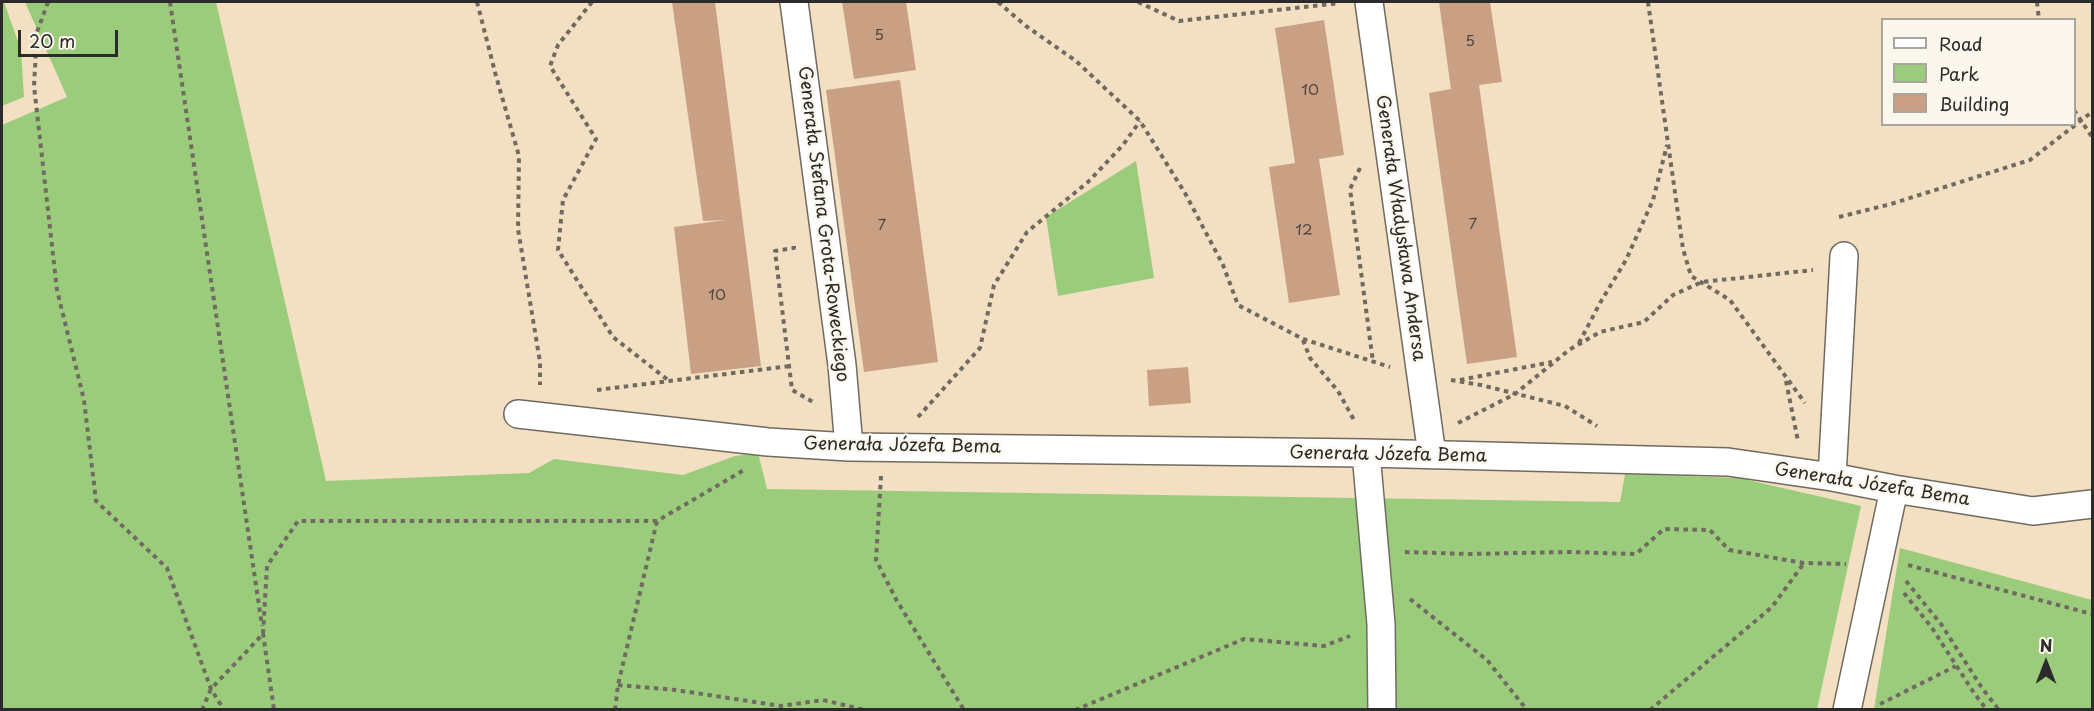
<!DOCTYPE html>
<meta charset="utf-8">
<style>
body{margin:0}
#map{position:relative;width:2094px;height:711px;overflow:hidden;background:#f3dfc2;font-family:"Playpen Sans",sans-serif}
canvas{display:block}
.frame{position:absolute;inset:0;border:3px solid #2b2b2b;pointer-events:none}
.legend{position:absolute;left:1881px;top:18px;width:195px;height:108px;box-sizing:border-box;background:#fbf7ec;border:2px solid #a8a59f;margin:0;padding:8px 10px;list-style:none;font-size:18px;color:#2b2b2b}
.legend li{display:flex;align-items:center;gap:12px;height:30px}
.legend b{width:30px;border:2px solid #a8a59f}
.north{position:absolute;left:2016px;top:633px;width:60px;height:60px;-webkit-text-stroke:4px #fbf7ec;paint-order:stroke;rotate:0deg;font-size:16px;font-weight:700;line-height:24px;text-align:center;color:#2b2b2b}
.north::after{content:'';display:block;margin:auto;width:21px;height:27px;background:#2b2b2b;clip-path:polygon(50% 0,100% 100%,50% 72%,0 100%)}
.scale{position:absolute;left:18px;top:30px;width:100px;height:27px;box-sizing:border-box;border:3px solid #2b2b2b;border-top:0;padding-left:8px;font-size:18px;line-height:21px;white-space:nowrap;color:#2b2b2b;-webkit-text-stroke:4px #fbf7ec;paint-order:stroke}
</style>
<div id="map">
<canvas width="2094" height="711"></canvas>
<div class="frame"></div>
<ul class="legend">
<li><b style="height:8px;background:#fff"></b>Road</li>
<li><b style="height:16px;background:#9acc7c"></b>Park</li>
<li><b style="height:16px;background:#c9a084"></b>Building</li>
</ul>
<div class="north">N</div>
<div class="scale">20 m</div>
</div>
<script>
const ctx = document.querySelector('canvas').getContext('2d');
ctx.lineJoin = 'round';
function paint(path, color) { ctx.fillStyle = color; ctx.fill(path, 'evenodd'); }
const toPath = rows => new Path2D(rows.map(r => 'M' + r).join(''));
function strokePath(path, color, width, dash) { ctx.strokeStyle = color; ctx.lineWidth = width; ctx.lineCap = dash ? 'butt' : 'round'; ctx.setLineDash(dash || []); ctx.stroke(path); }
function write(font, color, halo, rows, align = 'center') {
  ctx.font = font + ' "Playpen Sans",sans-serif'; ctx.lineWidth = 4.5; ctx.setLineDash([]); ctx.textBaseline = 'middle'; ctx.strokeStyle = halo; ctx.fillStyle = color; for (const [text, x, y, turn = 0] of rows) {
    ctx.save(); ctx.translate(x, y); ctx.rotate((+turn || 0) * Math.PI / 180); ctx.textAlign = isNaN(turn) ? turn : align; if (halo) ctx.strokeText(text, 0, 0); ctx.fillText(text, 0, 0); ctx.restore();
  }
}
const green = toPath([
 [2,2,4,2,21,50,24,97,2,106],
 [25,2,216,2,326,481,529,473,554,459,683,475,735,456,758,453,767,489,1620,502,1625,474,1739,478,1861,506,1817,709,2,709,2,125,67,97],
 [1136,161,1154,278,1058,296,1046,217],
 [1900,548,2092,600,2092,709,1874,709]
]);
const building = toPath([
 [672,2,715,2,761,366,691,374,674,227,726,220,703,221],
 [842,2,906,2,916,70,854,79],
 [1439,2,1490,2,1502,82,1479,85,1517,357,1467,364,1429,93,1451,89],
 [1324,20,1344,155,1319,159,1340,295,1289,303,1269,167,1295,163,1275,28],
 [900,80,938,362,864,372,826,90],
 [1188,367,1191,403,1149,406,1147,370]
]);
const path = toPath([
 [48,2,37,32,34,86,57,290,84,400,96,501,167,568,211,689,224,710],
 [170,2,262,626],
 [477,2,496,76,519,156,518,229,540,362,540,385],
 [592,2,558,45,550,66,596,139,563,200,558,250,613,337,668,380],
 [998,2,1026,26,1076,61,1140,121,1185,193,1223,265,1238,305,1303,339,1390,367],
 [1138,2,1179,21,1339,3],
 [1648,2,1683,249,1691,276,1730,300,1805,403],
 [2037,2,2039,20],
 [2074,110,2092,137],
 [1360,168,1350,189,1373,362],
 [1839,217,1891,204,2030,160,2092,112],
 [794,246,794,248,775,251,792,390,815,403],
 [1303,340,1310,358,1338,391,1354,420],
 [1579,343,1600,303,1626,260,1653,200,1667,145],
 [1451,380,1481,385,1565,406,1597,426],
 [1460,380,1552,362],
 [1786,381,1798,441],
 [597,390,790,366],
 [918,417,980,348,994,285,1027,232,1088,182,1123,145,1140,121],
 [1458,423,1515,394,1569,350,1600,332,1644,322,1673,295,1702,282,1813,270],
 [881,476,876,560,897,601,964,710],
 [1405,552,1469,554,1569,552,1636,554,1664,529,1710,530,1729,550,1804,563,1846,564],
 [1908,565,2092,614],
 [1906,581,1941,624,1982,688,1999,710],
 [1904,593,1932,628,1974,693,1987,710],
 [1410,599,1487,660,1527,710],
 [263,633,274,710],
 [618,685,676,690,781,706,823,700,865,710],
 [1880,704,1956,666],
 [202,710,211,689,263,634,267,566,298,521,657,521,744,470],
 [615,710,618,685,657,521],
 [1075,710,1244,639,1324,646,1350,636],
 [1650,710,1772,607,1804,563]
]);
const street = toPath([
 [794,2,842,365,849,447],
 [1369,2,1432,455],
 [518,414,768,442,849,447,1366,453,1728,462,1832,477,1894,489,2033,511,2092,504],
 [1366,453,1381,624,1382,710],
 [1832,477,1844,256],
 [1847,710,1894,489]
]);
const numberNames = [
 ["5",879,36],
 ["5",1470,42],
 ["10",1310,91],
 ["7",1473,225],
 ["7",882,226],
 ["12",1304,231],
 ["10",717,296]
];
const streetNames = [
 ["Generała Stefana Grota-Roweckiego",823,224,83],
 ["Generała Władysława Andersa",1400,228,82],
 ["Generała Józefa Bema",902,446,1],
 ["Generała Józefa Bema",1388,455,1],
 ["Generała Józefa Bema",1872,485,9]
];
paint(green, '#9acc7c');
paint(building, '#c9a084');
strokePath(street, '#716a60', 30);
strokePath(path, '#716a60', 4, [4.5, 4.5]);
strokePath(street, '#fff', 27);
write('15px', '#524841', null, numberNames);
write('18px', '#2b2b2b', '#fbf7ec', streetNames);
</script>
